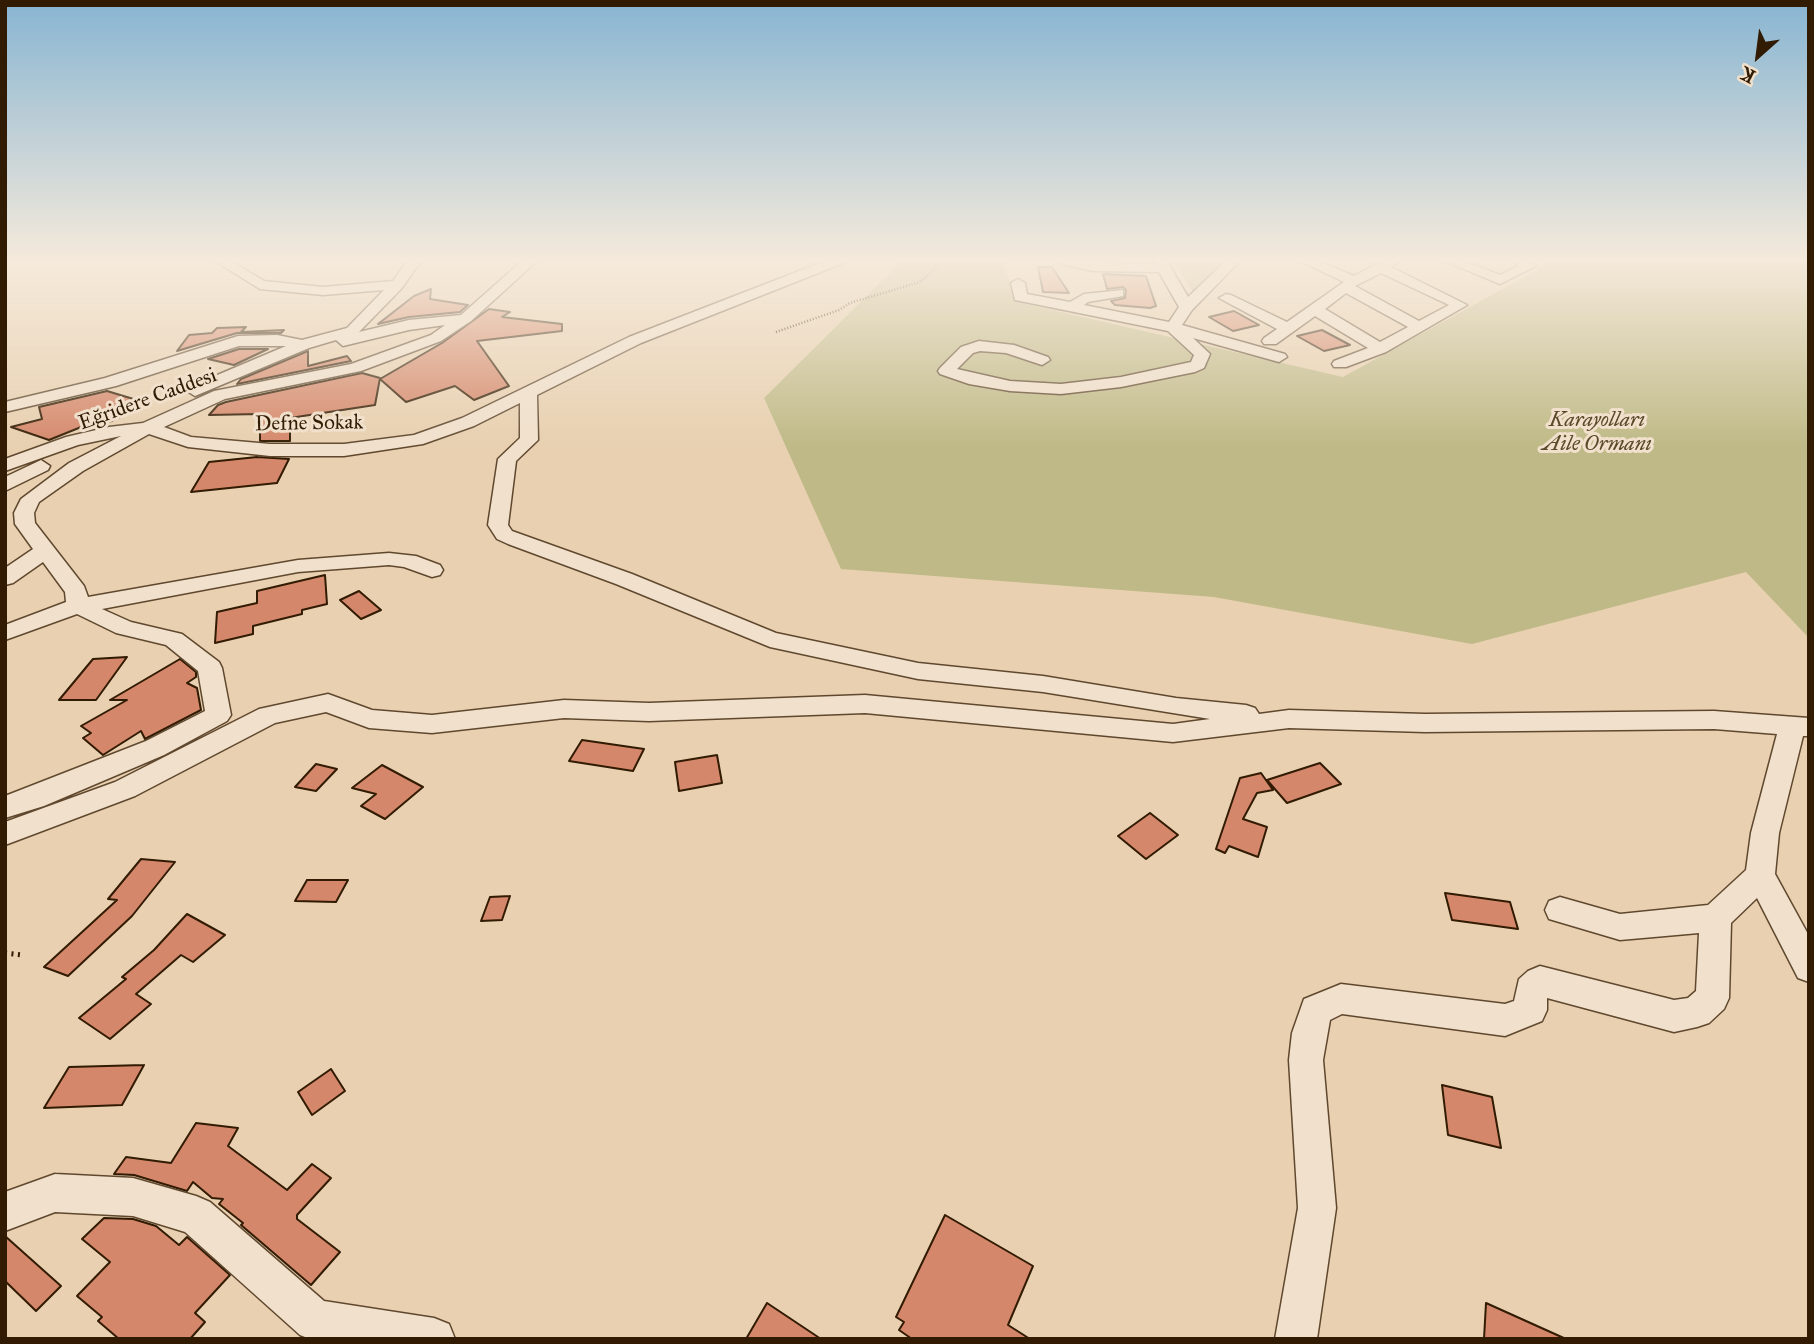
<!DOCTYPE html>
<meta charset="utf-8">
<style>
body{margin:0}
#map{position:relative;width:1814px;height:1344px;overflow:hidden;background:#e8d0b0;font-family:"IM FELL Great Primer",serif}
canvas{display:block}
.frame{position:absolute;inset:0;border:7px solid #311b02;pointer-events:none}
.north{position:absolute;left:1723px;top:21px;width:70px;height:70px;-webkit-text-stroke:5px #f0e0cc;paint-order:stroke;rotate:208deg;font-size:19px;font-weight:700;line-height:28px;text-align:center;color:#311b02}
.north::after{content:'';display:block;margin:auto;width:24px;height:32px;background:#311b02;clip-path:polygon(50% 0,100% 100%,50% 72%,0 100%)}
</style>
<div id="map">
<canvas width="1814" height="1344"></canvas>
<div class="frame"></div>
<div class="north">K</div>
</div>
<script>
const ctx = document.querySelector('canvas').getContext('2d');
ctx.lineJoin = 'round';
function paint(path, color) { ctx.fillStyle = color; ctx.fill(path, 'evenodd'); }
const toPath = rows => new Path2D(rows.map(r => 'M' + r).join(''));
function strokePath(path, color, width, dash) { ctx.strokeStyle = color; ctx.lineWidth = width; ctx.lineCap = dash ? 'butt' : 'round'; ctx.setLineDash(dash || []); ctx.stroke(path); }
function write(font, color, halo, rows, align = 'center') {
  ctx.font = font + ' "IM FELL Great Primer",serif'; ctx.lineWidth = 6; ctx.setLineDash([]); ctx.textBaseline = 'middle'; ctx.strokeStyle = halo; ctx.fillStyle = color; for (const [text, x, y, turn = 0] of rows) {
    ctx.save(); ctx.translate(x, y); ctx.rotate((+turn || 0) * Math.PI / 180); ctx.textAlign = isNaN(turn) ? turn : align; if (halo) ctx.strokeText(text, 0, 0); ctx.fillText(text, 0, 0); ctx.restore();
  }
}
const green = toPath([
 [902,261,1002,261,1018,302,1343,377,1553,261,1809,261,1809,638,1746,572,1472,644,1214,597,841,569,764,398],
 [1174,261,1225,261,1193,293]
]);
const building = toPath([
 [1038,267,1052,267,1069,293,1043,292,1038,267],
 [1103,274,1146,276,1156,306,1150,308,1115,305,1111,301,1125,298,1126,290,1123,287,1107,289,1103,274],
 [431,289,430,299,468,305,460,312,409,317,378,324,414,296,431,289],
 [489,309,510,312,502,317,562,324,562,331,477,341,509,386,474,400,455,386,406,402,380,379,442,343,489,309],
 [1234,311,1259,325,1233,331,1209,317,1234,311],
 [246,327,241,332,284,330,281,333,237,333,177,351,189,335,212,333,217,328,246,327],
 [1322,330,1350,345,1324,351,1297,336,1322,330],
 [239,349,268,349,234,365,208,359,239,349],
 [308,351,308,366,347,356,351,361,237,384,241,379,308,351],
 [362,373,380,378,375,405,290,418,290,441,260,441,260,414,209,415,218,405,226,402,362,373],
 [107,391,150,404,109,422,101,419,49,440,11,427,42,419,39,407,107,391],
 [257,457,289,459,277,483,191,492,209,462,257,457],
 [325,575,327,604,302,610,302,614,253,626,253,634,215,643,217,612,257,603,257,591,325,575],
 [359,591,381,610,361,619,340,600,359,591],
 [127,657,96,700,59,700,93,659,127,657],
 [180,659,196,672,196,677,187,683,197,688,201,710,145,739,141,731,103,755,83,738,91,733,81,726,127,700,110,700,180,659],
 [582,740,644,749,633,771,569,761,582,740],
 [717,755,722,783,679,791,675,762,717,755],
 [1320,763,1341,784,1287,803,1267,780,1320,763],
 [316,764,337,769,316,791,295,787,316,764],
 [382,765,423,787,385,819,361,806,376,794,352,788,382,765],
 [1261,773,1273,790,1257,793,1243,819,1267,827,1258,857,1229,846,1225,853,1216,849,1240,778,1261,773],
 [1150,813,1178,835,1146,859,1118,836,1150,813],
 [141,859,175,862,132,916,68,976,44,967,117,900,108,899,141,859],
 [307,880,348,880,336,902,295,901,307,880],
 [1445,893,1510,902,1518,929,1452,920,1445,893],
 [510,896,502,920,481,921,490,897,510,896],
 [187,914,225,935,193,962,181,955,136,994,151,1004,110,1039,79,1018,126,979,122,977,154,950,187,914],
 [144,1065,122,1105,44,1108,69,1067,144,1065],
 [331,1069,345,1091,312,1115,298,1092,331,1069],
 [1442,1085,1492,1097,1501,1148,1448,1135,1442,1085],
 [196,1123,238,1128,228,1146,287,1190,312,1164,331,1178,297,1215,297,1219,340,1252,311,1285,241,1225,243,1223,219,1204,223,1199,212,1198,193,1182,187,1191,134,1175,114,1174,126,1157,171,1163,196,1123],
 [945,1215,1033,1266,1008,1325,1030,1339,912,1339,899,1330,904,1322,896,1317,945,1215],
 [104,1218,133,1219,156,1226,179,1245,187,1237,230,1275,195,1313,205,1322,190,1339,119,1339,98,1321,102,1317,77,1296,110,1262,82,1239,104,1218],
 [5,1236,61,1286,36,1311,5,1281,5,1236],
 [767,1303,821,1339,746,1339,767,1303],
 [1486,1303,1566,1339,1484,1339,1486,1303]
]);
const pathFar1 = toPath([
 [776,332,839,310,850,303,920,282,936,268,935,261]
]);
const path = toPath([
 [5,953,22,955]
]);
const minor = toPath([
 [215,261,231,261,264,281,323,287,393,281,407,261,421,261,402,288,359,332,409,320,461,315,522,261,537,261,471,321,441,341,361,371,225,399,164,427,191,437,270,444,344,444,414,435,462,418,629,337,825,261,843,261,841,264,641,343,537,395,538,440,516,461,508,525,512,531,632,574,776,633,918,663,1043,676,1176,698,1246,705,1255,708,1259,714,1289,710,1425,714,1714,711,1809,718,1809,736,1803,736,1779,833,1775,874,1809,936,1809,982,1798,978,1757,898,1731,923,1729,998,1724,1009,1709,1023,1697,1027,1674,1032,1547,998,1547,1010,1542,1021,1505,1036,1342,1014,1330,1020,1323,1060,1336,1208,1317,1339,1275,1339,1298,1208,1289,1060,1292,1033,1304,999,1341,984,1505,1004,1514,1001,1519,979,1528,971,1540,966,1674,1000,1688,998,1696,991,1699,933,1620,940,1549,919,1545,910,1549,901,1560,897,1620,914,1708,905,1746,870,1751,833,1777,734,1714,729,1425,732,1289,728,1173,742,865,713,649,721,564,718,432,733,369,728,326,712,275,723,135,796,5,845,5,822,115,782,259,709,328,694,372,710,432,715,564,700,649,703,865,695,1173,724,1210,719,1043,692,918,679,770,647,616,584,508,544,497,539,488,525,498,459,520,438,520,403,474,426,423,444,344,456,270,456,188,447,149,434,83,471,39,502,34,513,35,523,84,586,88,597,298,560,389,553,416,556,440,565,443,570,440,575,432,577,404,567,389,565,298,572,102,609,131,622,182,634,219,662,222,668,231,715,227,721,164,755,44,806,5,818,5,796,146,741,205,711,198,671,166,645,116,633,77,614,5,640,5,625,66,602,65,592,43,562,13,583,5,585,5,568,33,549,15,524,14,513,21,499,69,463,121,436,78,445,5,471,5,459,66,437,109,427,143,423,214,391,351,364,431,335,445,325,409,330,343,346,336,340,309,348,195,396,187,391,189,387,286,346,239,346,116,386,5,412,5,402,105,378,238,336,277,335,302,340,347,328,384,290,323,295,260,289,215,261],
 [1060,261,1155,264,1153,261,1167,261,1188,297,1226,261,1240,261,1192,310,1182,325,1285,354,1287,357,1279,362,1193,338,1210,354,1204,368,1195,372,1121,387,1061,394,1010,391,969,384,940,374,938,371,940,368,961,347,979,341,1014,345,1048,357,1050,360,1042,365,1006,353,980,351,973,353,957,369,1010,381,1061,384,1121,377,1191,362,1194,355,1168,331,1015,300,1011,283,1018,279,1025,283,1027,294,1070,302,1084,294,1123,290,1123,296,1088,302,1084,305,1169,322,1179,307,1159,272,1093,271,1062,264,1060,261],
 [1300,261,1318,261,1354,276,1383,261,1400,261,1391,267,1467,305,1386,352,1346,367,1334,367,1332,364,1334,361,1368,348,1315,316,1276,344,1264,344,1262,341,1264,338,1277,329,1219,298,1226,294,1231,295,1287,322,1344,282,1300,261],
 [1381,273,1449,305,1419,321,1355,286,1381,273],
 [1346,293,1408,327,1380,342,1325,309,1346,293],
 [1445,261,1463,261,1500,275,1518,266,1512,261,1529,261,1536,266,1500,284,1445,261],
 [41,460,50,466,48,470,5,491,5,477,41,460],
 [55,1174,133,1178,196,1196,210,1202,324,1301,434,1318,449,1324,455,1339,310,1339,300,1335,185,1232,133,1216,55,1212,5,1231,5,1192,55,1174]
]);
const farStreetnames = [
 ["Eğridere Caddesi",148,400,-20],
 ["Defne Sokak",309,424,-1]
];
const farParknames = [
 ["Karayolları",1597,421],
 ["Aile Ormanı",1597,445]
];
paint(green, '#beb986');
paint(building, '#d4876a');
strokePath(building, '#311b02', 2);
strokePath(minor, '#5f482e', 3);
strokePath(pathFar1, '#311b02', 2.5, [1, 2]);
strokePath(path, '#311b02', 5, [2, 4.5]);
paint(minor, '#f0e0cc');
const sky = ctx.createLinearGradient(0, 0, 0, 449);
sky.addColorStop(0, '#88b5d2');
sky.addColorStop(0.58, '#f5eadb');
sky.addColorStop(1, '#f5eadb00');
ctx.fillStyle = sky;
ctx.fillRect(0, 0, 1814, 449);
write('21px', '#311b02', '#f0e0cc', farStreetnames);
write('italic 21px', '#5b4a2a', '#f0e0cc', farParknames);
</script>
